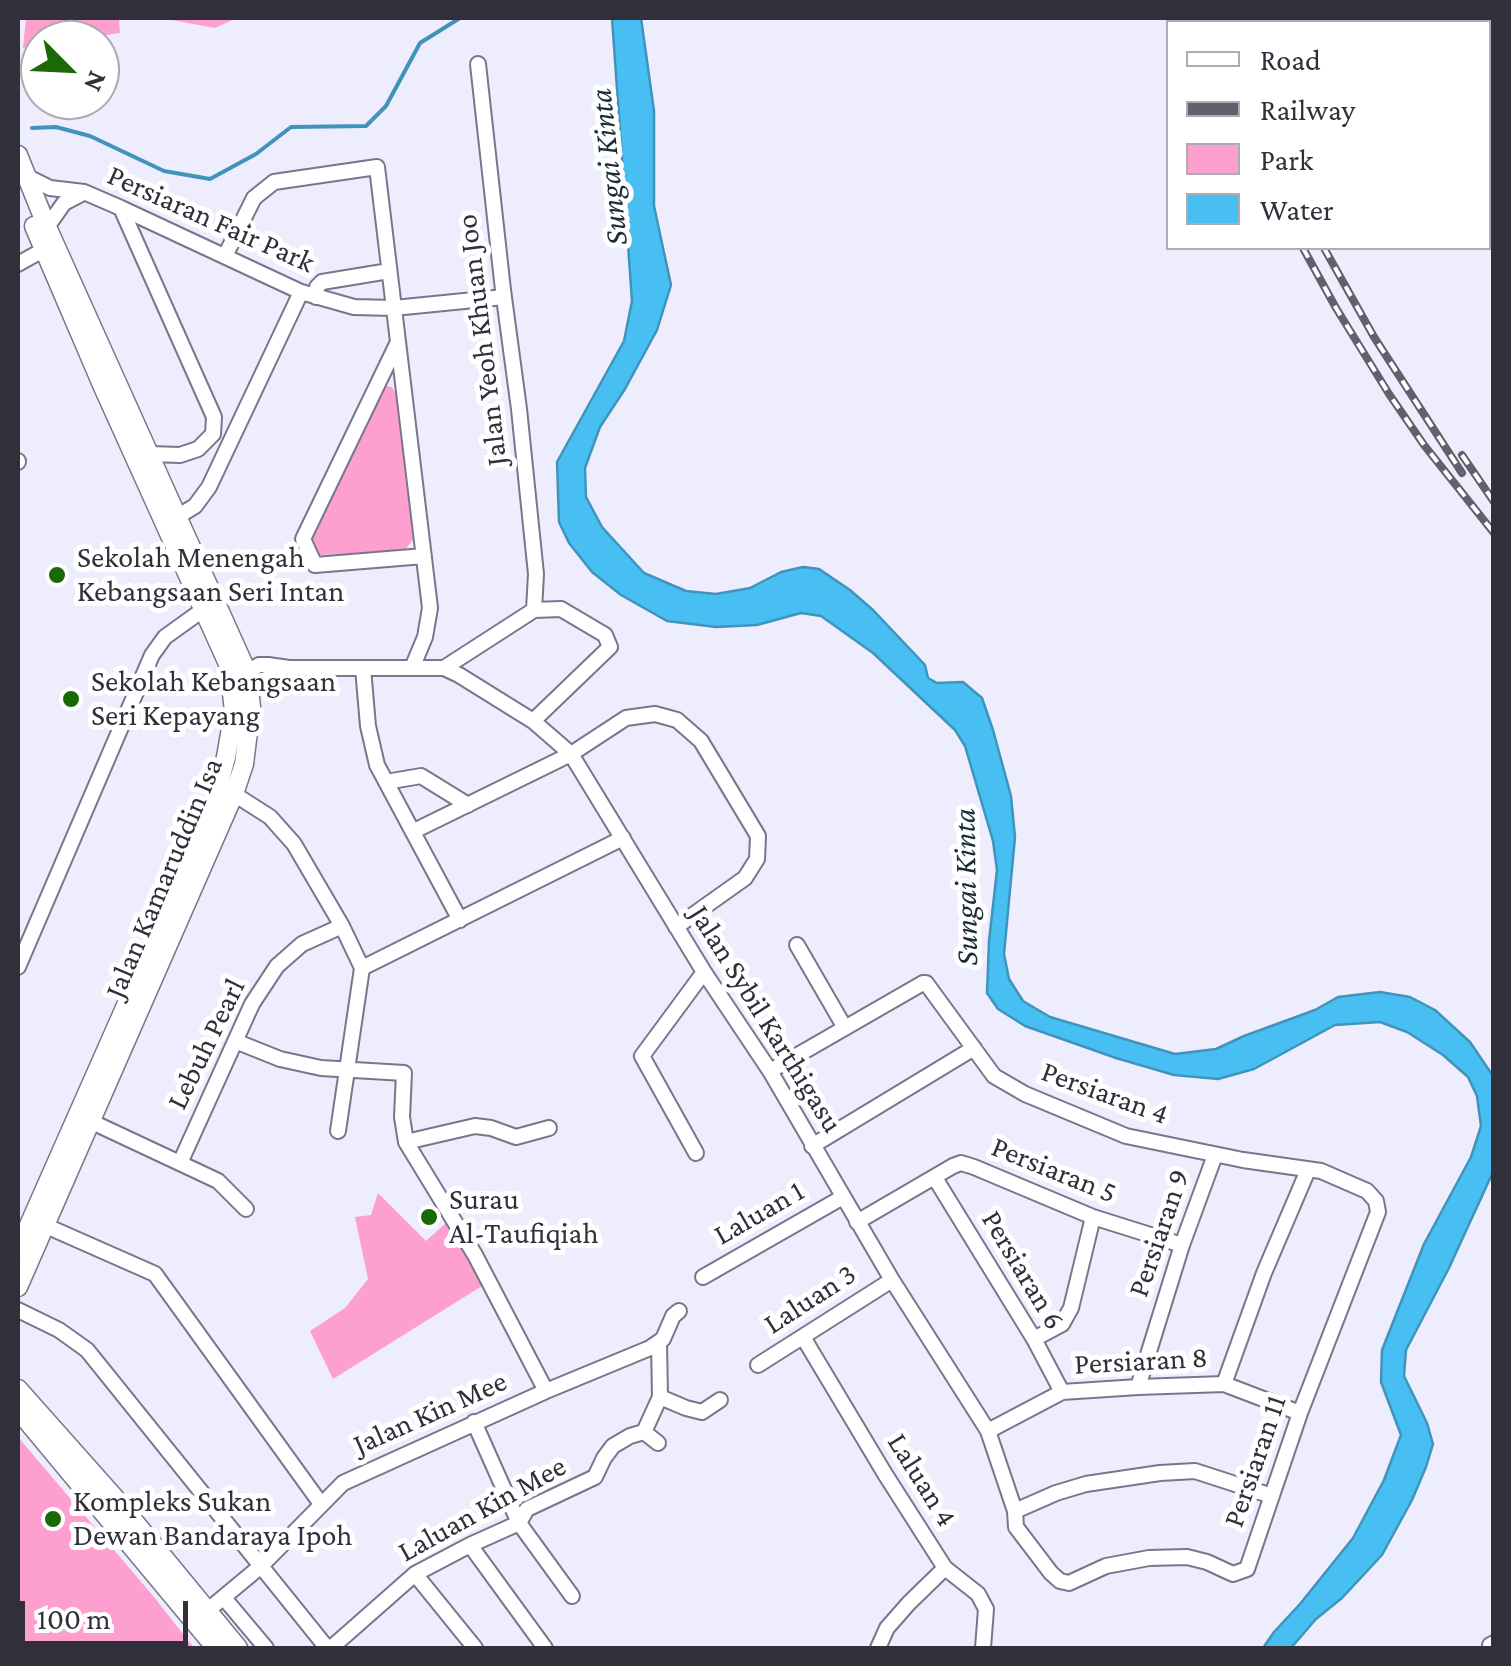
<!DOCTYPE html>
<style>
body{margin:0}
#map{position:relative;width:1511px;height:1666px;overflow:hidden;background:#eeedfd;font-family:"Crimson Pro",serif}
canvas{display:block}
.frame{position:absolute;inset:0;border:20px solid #31303a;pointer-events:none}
.legend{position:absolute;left:1166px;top:20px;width:325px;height:230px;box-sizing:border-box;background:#fff;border:2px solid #adacb0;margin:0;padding:12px 18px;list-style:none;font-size:30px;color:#31303a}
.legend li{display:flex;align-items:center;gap:20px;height:50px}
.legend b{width:50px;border:2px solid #adacb0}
.north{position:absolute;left:20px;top:20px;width:100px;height:100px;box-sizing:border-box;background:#fff;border:2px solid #adacb0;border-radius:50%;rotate:114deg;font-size:28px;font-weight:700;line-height:40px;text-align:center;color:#31303a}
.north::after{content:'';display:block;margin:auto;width:35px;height:45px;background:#1a6806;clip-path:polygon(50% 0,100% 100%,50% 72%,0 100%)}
.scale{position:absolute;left:20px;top:1601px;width:168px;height:45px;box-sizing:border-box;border:5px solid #31303a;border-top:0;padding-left:12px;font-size:30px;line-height:35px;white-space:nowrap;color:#31303a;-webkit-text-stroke:8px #fff;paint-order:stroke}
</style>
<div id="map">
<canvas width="1511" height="1666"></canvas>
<div class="frame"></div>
<ul class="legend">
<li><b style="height:12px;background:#fff"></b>Road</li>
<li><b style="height:12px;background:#61606c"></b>Railway</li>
<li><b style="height:28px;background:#fea0cf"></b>Park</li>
<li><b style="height:28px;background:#47bff2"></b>Water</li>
</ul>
<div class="north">N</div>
<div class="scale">100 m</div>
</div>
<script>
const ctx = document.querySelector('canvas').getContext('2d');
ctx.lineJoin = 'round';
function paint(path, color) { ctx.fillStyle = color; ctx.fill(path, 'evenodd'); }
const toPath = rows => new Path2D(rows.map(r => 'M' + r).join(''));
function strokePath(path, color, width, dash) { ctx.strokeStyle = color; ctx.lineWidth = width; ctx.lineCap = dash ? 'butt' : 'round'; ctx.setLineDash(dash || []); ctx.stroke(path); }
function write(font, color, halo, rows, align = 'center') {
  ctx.font = font + ' "Crimson Pro",serif'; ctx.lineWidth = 10; ctx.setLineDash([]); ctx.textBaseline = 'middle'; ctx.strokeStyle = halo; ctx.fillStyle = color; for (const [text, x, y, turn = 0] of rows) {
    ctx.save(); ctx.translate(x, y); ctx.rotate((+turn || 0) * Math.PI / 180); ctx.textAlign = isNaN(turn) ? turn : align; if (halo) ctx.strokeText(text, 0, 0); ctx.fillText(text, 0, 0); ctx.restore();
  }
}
const green = toPath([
 [26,18,119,18,120,33,73,40,40,40,40,45,23,48],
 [161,18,237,18,215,28],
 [387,386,392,387,396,393,413,540,403,552,320,555,312,538,382,390],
 [378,1193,426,1241,447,1222,482,1286,333,1379,310,1331,345,1308,368,1279,355,1217,371,1215],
 [18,1437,154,1597,194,1648,18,1648]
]);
const water = toPath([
 [612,18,641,18,654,111,654,206,671,285,657,330,625,389,600,427,585,468,586,497,602,527,644,573,686,591,716,594,750,588,781,572,803,567,819,569,850,590,873,610,925,665,928,678,937,683,963,682,982,698,993,730,1011,796,1015,837,1004,954,1009,979,1023,1001,1050,1017,1175,1054,1216,1049,1244,1036,1315,1010,1338,997,1380,992,1410,997,1435,1010,1470,1042,1493,1076,1493,1172,1449,1268,1406,1350,1404,1376,1427,1423,1433,1444,1426,1467,1412,1500,1382,1555,1342,1598,1316,1619,1291,1648,1263,1648,1274,1632,1300,1604,1353,1538,1384,1480,1401,1435,1381,1382,1382,1350,1424,1244,1471,1157,1481,1126,1477,1096,1468,1077,1443,1055,1407,1032,1380,1022,1335,1025,1254,1069,1218,1079,1174,1075,1116,1058,1025,1026,998,1009,987,993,989,941,997,870,993,841,965,746,955,730,873,653,821,616,801,613,757,625,716,627,667,621,621,595,592,572,569,543,559,522,557,462,624,341,632,301,612,18]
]);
const stream = toPath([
 [32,128,56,127,90,136,164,171,210,179,256,154,291,127,366,126,386,106,420,43,460,18]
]);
const minor = toPath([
 [478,64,503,290,519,409,536,574,534,610],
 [24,175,50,188,84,192,121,208,301,292,354,307,394,308,504,297],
 [121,208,214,417,213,434,198,449,180,455,149,454],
 [47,227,64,203,83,193],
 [225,256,254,198,274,182,377,167,430,608,425,637,412,668],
 [18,264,52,245],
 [316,297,317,287,322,282,389,271],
 [397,344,303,539,315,565,424,556],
 [18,461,18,462],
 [177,517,195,506,209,487,301,292],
 [363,668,368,726,377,765,460,920],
 [444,668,534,610,561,609,605,635,610,647,533,721],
 [247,672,259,665,268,665,289,668,444,668,459,675,533,721,571,754,704,972,770,1071,892,1280,988,1431,1015,1511,1016,1527,1051,1573,1060,1581,1069,1583,1106,1566,1149,1558,1187,1557,1207,1562,1233,1574,1247,1569,1300,1413,1378,1212,1376,1201,1367,1191,1321,1171,1243,1160,1126,1136,1025,1094,994,1076,926,983,923,983,770,1071],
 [250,693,256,684,288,668],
 [386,782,421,776,468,805],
 [234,794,270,817,294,844,342,926,362,968,338,1131],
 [414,831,571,754,626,718,655,714,677,720,701,741,758,836,757,859,745,878,676,927],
 [797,945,845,1028],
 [18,967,152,655,165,637,204,609],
 [362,968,623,838],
 [235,1041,280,1059,321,1068,404,1073,402,1117,406,1142,475,1255,546,1391],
 [90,1121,218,1181,246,1209],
 [406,1142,475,1126,491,1128,516,1137,549,1128],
 [812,1146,974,1048],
 [696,1153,642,1056,704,972],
 [180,1163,252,1004,277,966,302,944,342,926],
 [935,1178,1034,1339,1062,1392],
 [857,1222,953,1166,961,1163,974,1167,1093,1217,1182,1245],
 [44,1225,155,1274,321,1504],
 [703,1277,843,1197],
 [18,1310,59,1330,87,1350,327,1648],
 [803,1337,885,1474,945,1568,978,1594,986,1609,983,1648],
 [1034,1339,1062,1324,1071,1308,1093,1217],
 [758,1365,892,1280],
 [1224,1384,1264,1273,1308,1170],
 [1138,1387,1182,1245,1215,1155],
 [660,1397,686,1408,702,1412,720,1400],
 [474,1422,519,1523,572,1596],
 [988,1431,1062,1392,1138,1387,1224,1384,1300,1413],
 [644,1432,660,1397,659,1342],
 [1015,1511,1056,1493,1086,1484,1160,1473,1195,1471,1272,1496],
 [470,1545,545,1648],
 [415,1574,475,1648],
 [224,1598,266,1648],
 [207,1611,261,1566,343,1483,546,1391,650,1348,663,1339,673,1316,679,1311],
 [1490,1645,1494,1643],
 [331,1648,415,1574,470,1545,519,1523,527,1509,595,1477,604,1458,613,1446,630,1436,644,1432,658,1443],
 [878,1648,887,1628,909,1603,945,1568]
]);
const major = toPath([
 [18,155,47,227,247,672,251,707,244,764,234,794,18,1287],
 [18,1250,185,872,218,787,226,757,234,711,229,666,103,387,34,226],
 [18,1389,114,1497,238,1648],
 [18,1410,216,1648]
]);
const rail = toPath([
 [1230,18,1231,22],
 [1248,18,1249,22],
 [1303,248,1336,308,1389,394,1424,445,1494,533],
 [1324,248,1374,337,1462,473],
 [1462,455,1494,502]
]);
const markers = [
 [57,575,10,"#1a6806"],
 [71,699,10,"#1a6806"],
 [429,1217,10,"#1a6806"],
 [53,1519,10,"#1a6806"]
];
const streetNames = [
 ["Persiaran Fair Park",211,219,24],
 ["Jalan Yeoh Khuan Joo",482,340,-97],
 ["Jalan Kamaruddin Isa",164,878,-67],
 ["Jalan Sybil Karthigasu",766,1019,58],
 ["Lebuh Pearl",206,1044,-64],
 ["Persiaran 4",1105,1093,20],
 ["Persiaran 5",1054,1170,22],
 ["Laluan 1",759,1213,-30],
 ["Persiaran 9",1159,1233,-71],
 ["Persiaran 6",1023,1270,59],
 ["Laluan 3",810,1299,-33],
 ["Persiaran 8",1141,1361,-3],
 ["Jalan Kin Mee",430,1413,-24],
 ["Persiaran 11",1255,1461,-71],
 ["Laluan 4",922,1480,58],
 ["Laluan Kin Mee",482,1509,-29]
];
const poiNames = [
 ["Sekolah Menengah",77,558],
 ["Kebangsaan Seri Intan",77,592],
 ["Sekolah Kebangsaan",91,682],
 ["Seri Kepayang",91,716],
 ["Surau",449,1200],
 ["Al-Taufiqiah",449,1234],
 ["Kompleks Sukan",73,1502],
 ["Dewan Bandaraya Ipoh",73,1536]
];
const waterNames = [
 ["Sungai Kinta",609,167,-96],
 ["Sungai Kinta",966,887,-91]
];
paint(green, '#fea0cf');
paint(water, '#47bff2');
strokePath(water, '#4094bb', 2.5);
strokePath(stream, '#4094bb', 4);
strokePath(minor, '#78768c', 18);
strokePath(major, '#78768c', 21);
strokePath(minor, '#fff', 14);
strokePath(major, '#fff', 18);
strokePath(rail, '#61606c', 8);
strokePath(rail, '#fff', 4, [11]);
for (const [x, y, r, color] of markers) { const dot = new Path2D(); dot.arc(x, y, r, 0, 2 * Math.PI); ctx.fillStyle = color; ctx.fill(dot); strokePath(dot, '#fff', 4); }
write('30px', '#31303a', '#fff', streetNames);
write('30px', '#31303a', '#fff', poiNames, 'left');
write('italic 32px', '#182d36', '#fff', waterNames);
</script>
